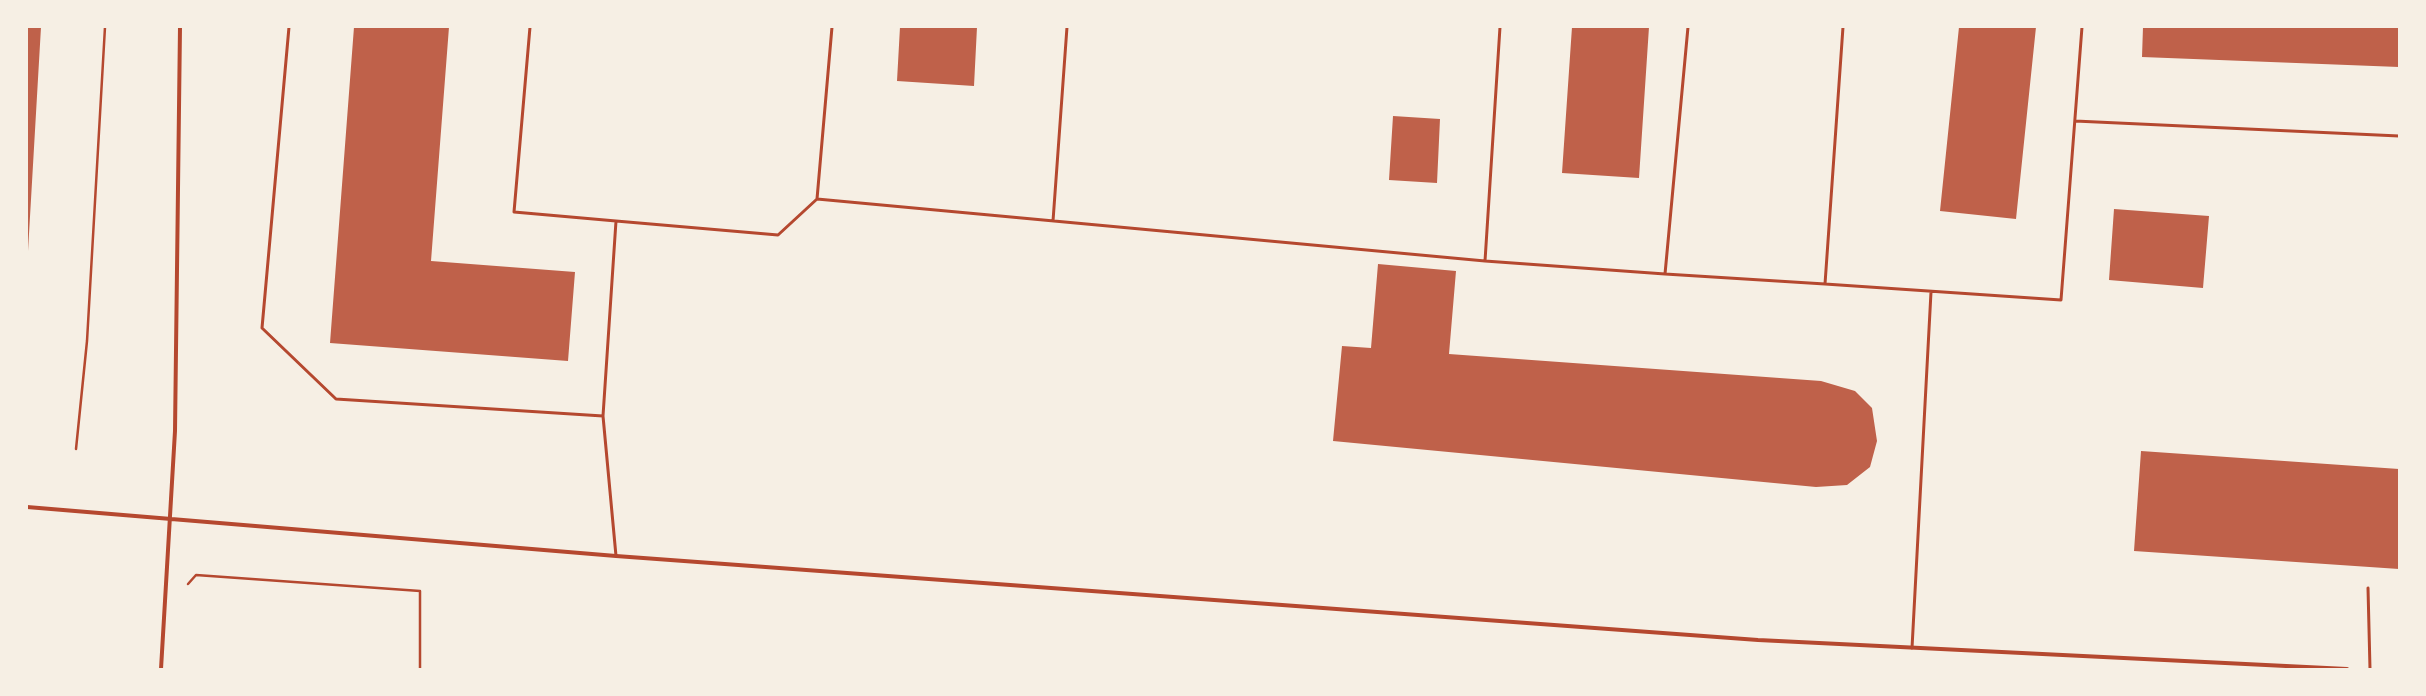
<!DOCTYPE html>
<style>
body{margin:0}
#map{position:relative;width:2426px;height:696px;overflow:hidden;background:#f6efe4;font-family:Barlow,sans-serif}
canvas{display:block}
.frame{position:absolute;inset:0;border:28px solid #f6efe4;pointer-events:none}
</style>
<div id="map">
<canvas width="2426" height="696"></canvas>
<div class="frame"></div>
</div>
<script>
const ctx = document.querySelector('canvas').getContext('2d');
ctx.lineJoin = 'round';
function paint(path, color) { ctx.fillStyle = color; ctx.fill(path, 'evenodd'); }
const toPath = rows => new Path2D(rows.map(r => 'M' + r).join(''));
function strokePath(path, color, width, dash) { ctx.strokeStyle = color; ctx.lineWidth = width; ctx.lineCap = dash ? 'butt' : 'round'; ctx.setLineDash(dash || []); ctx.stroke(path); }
const building = toPath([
 [27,27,41,27,28,251,27,251],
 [354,27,449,27,431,261,575,272,568,361,330,343],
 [900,27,977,27,974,86,897,81],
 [1572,27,1649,27,1639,178,1562,173],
 [1959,27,2036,27,2016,219,1940,211],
 [2143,27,2399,27,2399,67,2142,57],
 [1393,116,1440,119,1437,183,1389,180],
 [2114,209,2209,216,2203,288,2109,280],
 [1378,264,1456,271,1449,354,1821,381,1855,391,1872,408,1877,441,1870,467,1847,485,1816,487,1333,441,1342,346,1371,348],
 [2141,451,2399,469,2399,569,2134,551]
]);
const path = toPath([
 [76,449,87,341,105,27],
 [188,584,196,575,420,591,420,669]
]);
const service = toPath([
 [289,27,262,328,336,399,603,416],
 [530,27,514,212,616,221],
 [1843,27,1825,284,2061,300,2082,27],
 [2075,121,2399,136],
 [817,199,1485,261,1665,274,1688,27],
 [1053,221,1067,27],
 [1485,261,1500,27],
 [1665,274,1825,284],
 [616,556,603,416,616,221,778,235,817,199,832,27],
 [2368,588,2370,669],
 [1912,648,1931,292]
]);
const minor = toPath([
 [27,507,616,556,1758,640,2347,669],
 [161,669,175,431,180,27]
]);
paint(building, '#bf614a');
strokePath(path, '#b5482f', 2.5);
strokePath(service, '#b5482f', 3);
strokePath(minor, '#b5482f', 4);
</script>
